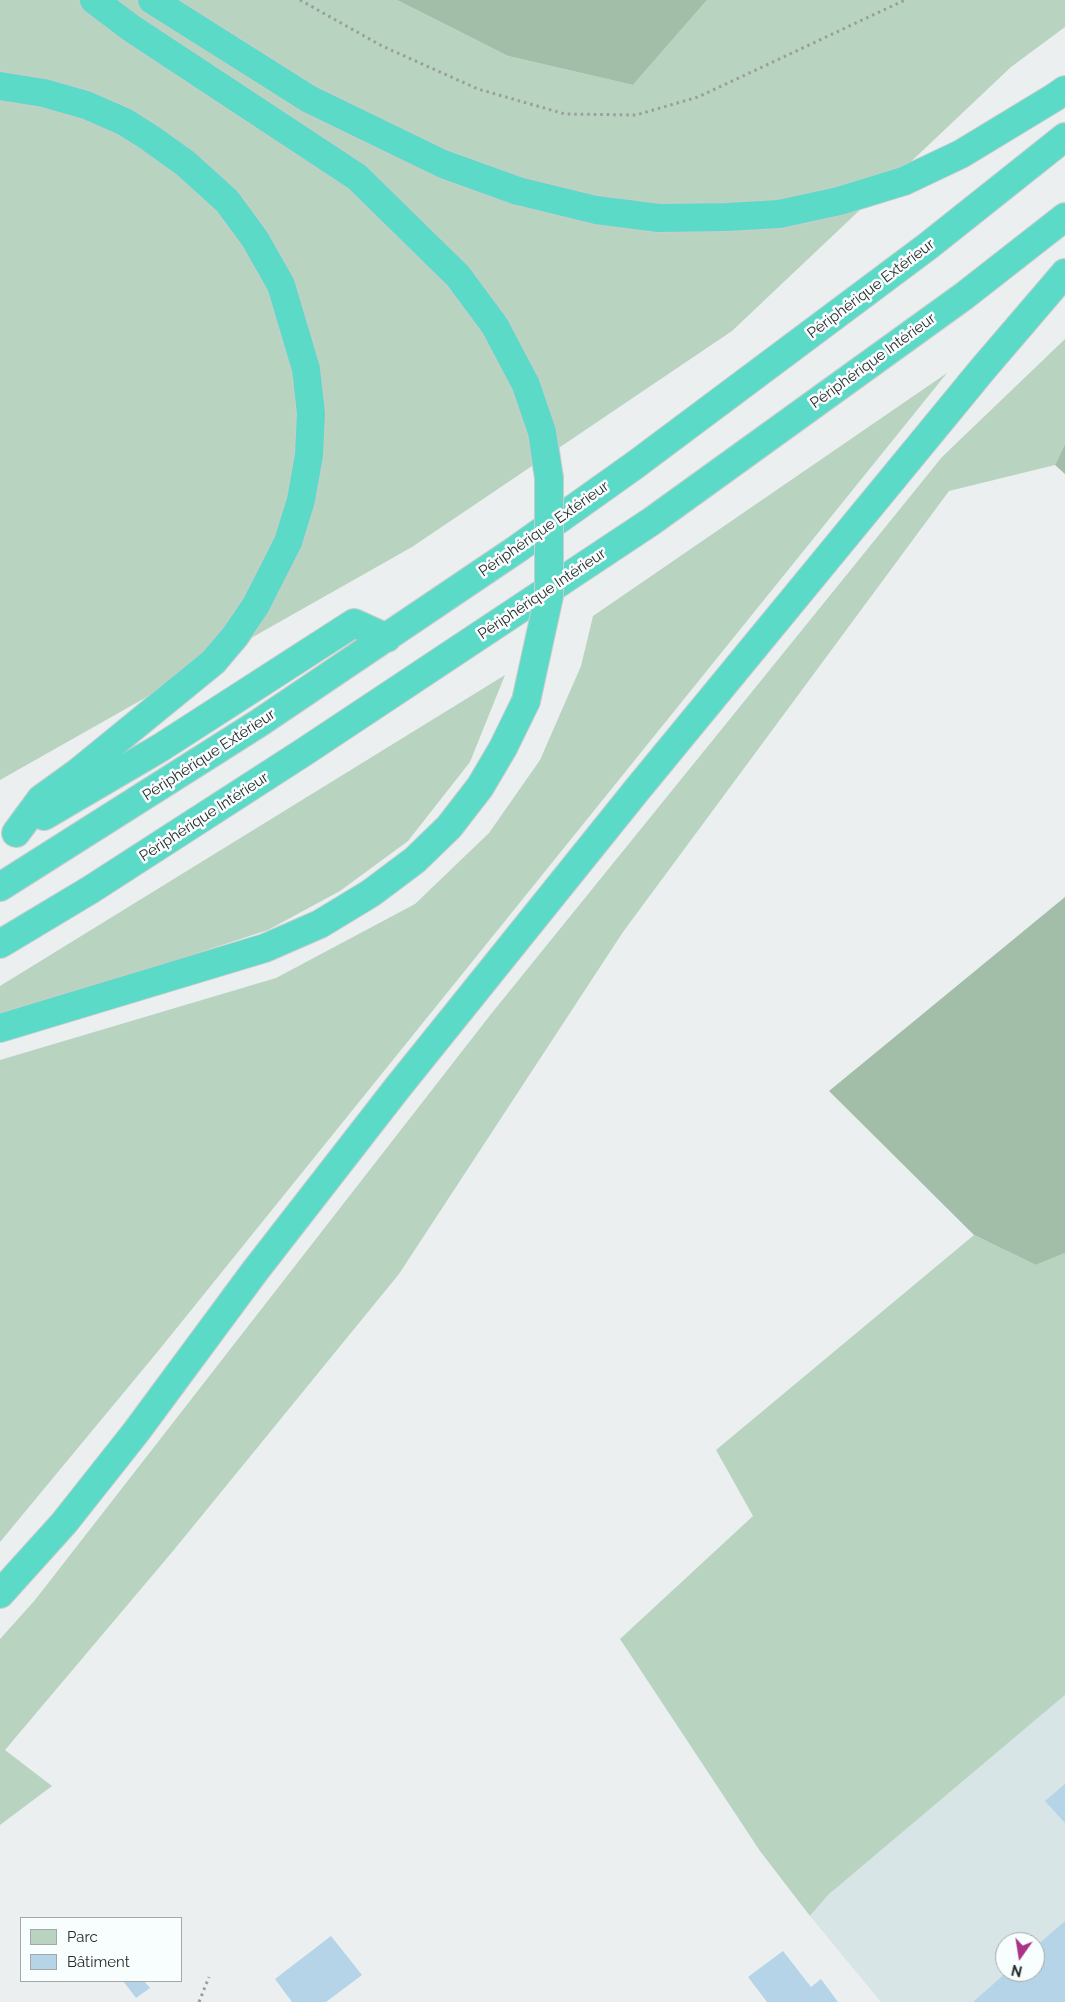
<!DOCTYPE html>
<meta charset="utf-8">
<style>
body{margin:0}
#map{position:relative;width:1065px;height:2002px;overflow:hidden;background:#ebeff0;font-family:Raleway,sans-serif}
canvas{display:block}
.legend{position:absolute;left:20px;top:1917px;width:162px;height:65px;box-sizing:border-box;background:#f8fdfd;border:1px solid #a5a8a9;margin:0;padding:6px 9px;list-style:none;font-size:15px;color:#28292a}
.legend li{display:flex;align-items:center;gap:10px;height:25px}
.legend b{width:25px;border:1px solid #a5a8a9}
.north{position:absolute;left:995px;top:1932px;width:50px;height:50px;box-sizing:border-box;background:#f8fdfd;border:1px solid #a5a8a9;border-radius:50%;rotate:193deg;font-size:14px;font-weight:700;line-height:20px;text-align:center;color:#28292a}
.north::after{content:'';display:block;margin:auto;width:18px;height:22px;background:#ab3287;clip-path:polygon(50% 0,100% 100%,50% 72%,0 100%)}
</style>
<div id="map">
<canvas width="1065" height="2002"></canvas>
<ul class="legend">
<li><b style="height:14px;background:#b8d4c0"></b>Parc</li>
<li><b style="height:14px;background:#b5d4e7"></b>Bâtiment</li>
</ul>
<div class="north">N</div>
</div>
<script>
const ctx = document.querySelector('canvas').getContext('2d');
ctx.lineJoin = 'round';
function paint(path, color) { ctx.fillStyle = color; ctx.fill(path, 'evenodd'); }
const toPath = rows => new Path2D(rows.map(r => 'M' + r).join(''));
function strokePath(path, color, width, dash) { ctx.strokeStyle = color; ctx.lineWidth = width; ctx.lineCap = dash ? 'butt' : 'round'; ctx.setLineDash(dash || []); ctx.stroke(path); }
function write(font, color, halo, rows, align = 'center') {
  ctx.font = font + ' Raleway,sans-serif'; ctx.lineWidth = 5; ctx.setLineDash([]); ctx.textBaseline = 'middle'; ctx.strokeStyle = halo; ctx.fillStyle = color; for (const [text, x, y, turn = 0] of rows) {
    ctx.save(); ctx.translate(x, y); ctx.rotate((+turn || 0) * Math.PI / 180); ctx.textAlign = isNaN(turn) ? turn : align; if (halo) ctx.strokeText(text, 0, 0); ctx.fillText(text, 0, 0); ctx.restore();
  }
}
const built = toPath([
 [1065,1695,1065,2002,881,2002,810,1916,828,1895],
 [1005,1942,1035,1942,1035,1972,1005,1972]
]);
const green = toPath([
 [0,0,397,0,508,56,633,85,707,0,1065,0,1065,27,1011,67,732,331,412,547,0,780],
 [1065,339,1065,444,1055,465,949,491,623,932,399,1274,173,1551,5,1750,52,1786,0,1825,0,1639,35,1600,491,1014,942,457],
 [947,373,159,1350,0,1542,0,1060,276,978,415,904,489,833,540,760,581,666,593,616],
 [505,675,470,762,408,841,340,891,268,930,112,981,0,1013,0,986],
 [974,1235,1036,1265,1065,1253,1065,1695,828,1895,810,1916,760,1851,620,1639,753,1516,716,1450]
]);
const forest = toPath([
 [397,0,707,0,633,85,508,56],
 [1065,444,1065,474,1055,465],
 [1065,897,1065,1253,1036,1265,974,1235,829,1091]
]);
const building = toPath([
 [1065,1784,1065,1823,1045,1801],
 [1065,1921,1065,2002,973,2002,1007,1972,1035,1972,1035,1947],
 [331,1936,362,1975,326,2002,292,2002,275,1979],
 [783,1951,811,1987,821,1979,838,2002,767,2002,748,1977],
 [123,1981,144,1981,150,1988,136,1998]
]);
const path = toPath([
 [300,0,382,46,478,89,565,114,636,115,698,97,905,0],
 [199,2002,209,1977]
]);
const trunk = toPath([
 [94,0,131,28,357,177,458,276,495,326,526,385],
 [152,0,309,99,443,164,518,191,596,210,659,218,727,217,779,214,839,201,904,181,961,154,1055,97,1065,90],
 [0,86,44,93,86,105,125,122,150,138,185,163,227,201,255,239,281,285,306,369,311,413,309,455,301,500,288,542,256,605,235,636,213,662,77,773,41,799,16,833],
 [44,816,160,748,354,623,387,638],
 [0,887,259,723,517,549,635,465,928,246,1065,137],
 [0,944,90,890,304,752,652,521,964,296,1065,217],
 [0,1028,265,948,320,924,371,893,415,860,449,827,480,787,503,748,526,701],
 [0,1594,64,1523,136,1432,255,1271,398,1087,636,791,982,370,1065,273]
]);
const trunkBridge = toPath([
 [526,385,542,432,549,478,549,596,526,701]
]);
const streetNames = [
 ["Périphérique Extérieur",871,289,-37],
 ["Périphérique Intérieur",873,361,-36],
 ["Périphérique Extérieur",544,529,-35],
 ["Périphérique Intérieur",542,594,-34],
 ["Périphérique Extérieur",209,755,-33],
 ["Périphérique Intérieur",204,817,-33]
];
paint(built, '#d8e5e7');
paint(green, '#b8d4c0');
paint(forest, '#a2bea9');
paint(building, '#b5d4e7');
strokePath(trunk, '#cbcccc', 30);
strokePath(path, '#9a9d9e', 3, [2.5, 4]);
strokePath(trunk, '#5cdac8', 28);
strokePath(trunkBridge, '#cbcccc', 30, []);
strokePath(trunkBridge, '#5cdac8', 28);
write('15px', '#28292a', '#f8fdfd', streetNames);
</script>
